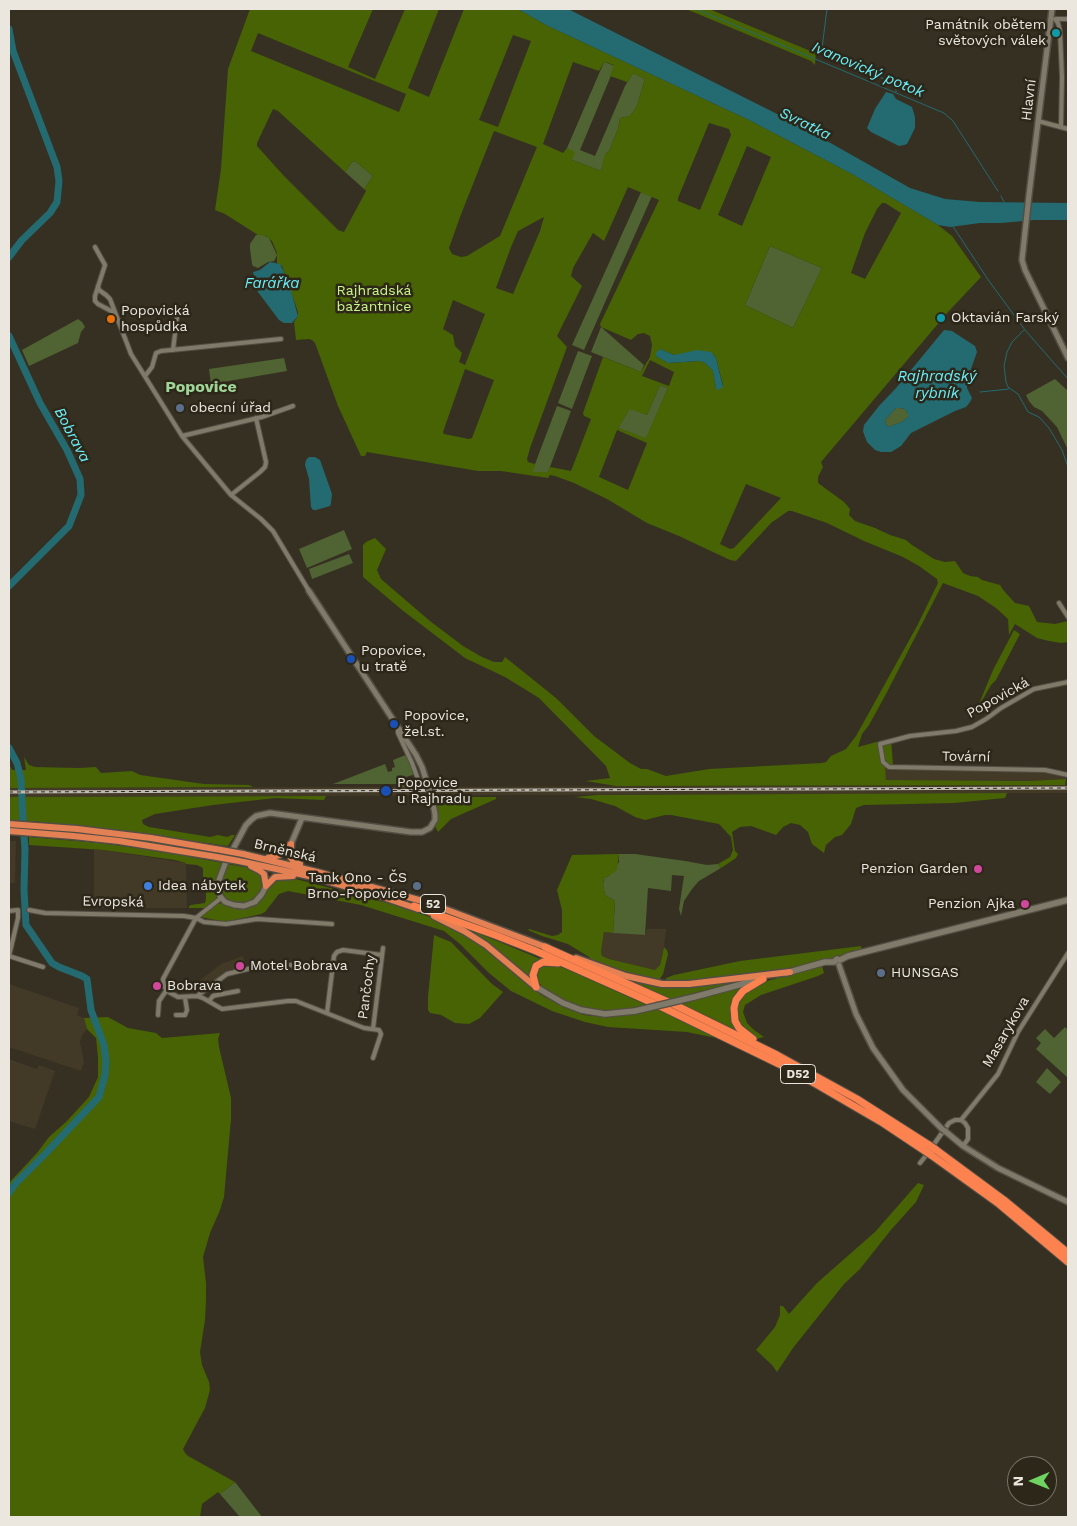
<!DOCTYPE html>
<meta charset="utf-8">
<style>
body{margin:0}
#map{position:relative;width:1077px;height:1526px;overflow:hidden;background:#363023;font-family:"Work Sans",sans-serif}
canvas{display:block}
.frame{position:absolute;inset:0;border:10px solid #ebe7df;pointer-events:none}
.north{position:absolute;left:1007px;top:1456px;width:50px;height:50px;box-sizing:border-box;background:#2c2719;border:1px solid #787468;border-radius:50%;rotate:269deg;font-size:14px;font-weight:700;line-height:20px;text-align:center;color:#ebe7df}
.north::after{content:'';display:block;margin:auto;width:18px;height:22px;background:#6ed360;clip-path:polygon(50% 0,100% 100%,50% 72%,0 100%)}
</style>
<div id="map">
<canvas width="1077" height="1526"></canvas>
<div class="frame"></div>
<div class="north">N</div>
</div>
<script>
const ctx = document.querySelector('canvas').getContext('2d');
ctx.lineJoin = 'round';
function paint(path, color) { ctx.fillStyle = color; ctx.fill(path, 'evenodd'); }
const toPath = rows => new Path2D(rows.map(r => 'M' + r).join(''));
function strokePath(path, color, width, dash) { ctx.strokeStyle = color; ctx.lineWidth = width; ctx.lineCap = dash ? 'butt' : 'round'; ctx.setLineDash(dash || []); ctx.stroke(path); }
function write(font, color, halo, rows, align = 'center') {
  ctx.font = font + ' "Work Sans",sans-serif'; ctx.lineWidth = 5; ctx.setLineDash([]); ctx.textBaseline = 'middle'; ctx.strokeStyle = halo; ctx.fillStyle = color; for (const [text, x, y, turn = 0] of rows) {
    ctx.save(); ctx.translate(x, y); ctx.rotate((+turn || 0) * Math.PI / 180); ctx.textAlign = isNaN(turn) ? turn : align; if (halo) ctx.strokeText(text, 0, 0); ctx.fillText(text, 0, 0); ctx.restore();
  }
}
const built = toPath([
 [907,764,1053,769,1065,773,1066,779,1029,781,885,780,885,766],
 [1068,785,1068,793,9,797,9,788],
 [9,841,16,841,15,883,10,883,9,906],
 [94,850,104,850,186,863,187,908,94,908],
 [647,929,666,929,664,947,659,967,655,970,645,968,609,959,602,956,601,952,604,932,645,935],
 [243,956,245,968,227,973,203,990,198,982,221,964],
 [9,984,79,1008,77,1015,84,1018,87,1029,82,1035,80,1042,84,1062,81,1071,9,1047],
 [9,1059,37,1069,39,1065,55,1071,35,1129,9,1121]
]);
const green = toPath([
 [604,62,615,66,580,150,595,156,625,86,633,73,645,79,637,106,630,116,620,118,618,129,609,151,606,153,601,171,572,160,567,148],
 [355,161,373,176,364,189,345,172,352,162],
 [641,192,652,196,584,350,572,345],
 [256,235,263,235,269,238,277,255,274,261,268,262,258,268,253,266,252,264,250,249,250,244],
 [770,246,822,268,793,328,745,305],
 [78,319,82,322,85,327,81,332,78,343,29,366,22,350],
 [601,327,644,365,641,372,591,352],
 [578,351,592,356,572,409,558,403],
 [284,358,287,371,211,384,209,369],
 [1055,379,1068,391,1068,450,1057,427,1042,411,1034,407,1029,401,1026,395],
 [660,385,668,388,646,439,618,428,630,408,647,415],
 [557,406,571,411,548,472,532,472],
 [896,408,899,408,905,409,908,414,908,417,902,422,888,427,886,424,885,420],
 [344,530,352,549,307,568,299,549],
 [349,554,353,563,312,579,309,569],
 [408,754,416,774,406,777,407,787,400,787,399,784,333,784,385,764,388,772,392,771,392,768,395,767,393,760],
 [619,854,635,854,685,861,707,865,718,864,721,868,699,881,692,889,684,901,681,916,679,909,684,876,672,875,671,891,648,888,645,935,613,933,615,901,605,895,603,885,604,878,609,876,619,862],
 [1065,1027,1068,1030,1068,1075,1067,1077,1036,1049,1041,1043,1036,1038,1045,1029,1054,1038],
 [1047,1068,1061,1082,1050,1094,1036,1082],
 [235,1482,262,1517,240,1517,220,1494]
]);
const forest = toPath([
 [250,9,373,9,348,67,375,79,405,9,439,9,408,88,429,97,464,9,518,9,546,25,749,120,852,174,938,225,952,236,981,277,948,312,821,462,823,467,818,477,818,483,844,502,850,509,849,515,855,521,875,528,890,535,906,540,912,545,934,559,945,562,955,561,963,573,970,576,978,577,982,580,1000,585,1004,591,1015,603,1029,606,1037,622,1055,624,1068,621,1068,642,1061,643,1049,641,1037,638,1015,624,1009,635,1008,619,996,608,978,596,943,583,886,694,869,725,862,734,858,747,891,738,893,765,885,766,886,780,1029,781,1066,779,1065,785,616,786,586,781,610,778,606,766,539,698,505,677,465,658,402,610,363,577,363,545,366,542,375,538,386,549,377,570,381,579,430,621,463,646,482,657,494,662,502,662,505,657,556,698,594,736,630,763,641,769,647,769,666,776,709,769,822,763,826,762,831,756,846,749,856,736,917,626,938,583,937,579,919,566,903,557,864,541,827,523,792,511,788,511,771,523,736,561,730,560,679,536,647,523,607,499,574,483,555,476,550,475,548,478,501,471,478,471,367,452,365,456,361,456,338,406,315,343,312,340,309,339,296,340,294,322,298,316,298,312,282,266,277,263,277,253,272,241,266,236,258,235,225,214,215,210,221,169,228,69],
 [258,33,406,94,399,112,251,51],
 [513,35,531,41,498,127,479,120],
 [573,62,599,71,604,62,614,65,610,76,627,82,625,86,633,73,645,79,637,106,630,116,620,118,618,129,609,151,605,154,601,171,572,160,575,152,567,148,563,153,543,144],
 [273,109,278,111,345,172,352,162,355,161,373,176,364,189,366,191,344,232,338,230,284,176,257,146,257,143],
 [709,123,729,129,731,135,700,210,678,201,678,198],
 [494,131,537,147,500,236,467,256,461,257,452,254,449,248,460,217],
 [747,146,771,157,742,226,718,215],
 [628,187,659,200,600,324,601,327,631,340,638,334,644,333,650,336,652,345,650,357,641,372,603,357,583,413,584,416,591,419,571,471,550,467,548,472,533,472,535,464,528,462,527,459,530,448,567,347,557,336,582,286,571,276,573,268,593,233,604,241],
 [882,203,885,203,901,213,865,279,851,273,865,233,877,209],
 [544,217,540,231,513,294,496,288,511,247,518,231],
 [770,246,822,268,793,328,745,305],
 [453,300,485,314,465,365,459,362,462,353,455,346,453,335,443,329],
 [660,349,674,355,713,354,716,358,723,385,716,389,713,371,705,363,700,361,668,363,656,356],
 [650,360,674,372,669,386,642,376],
 [465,369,494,380,472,438,469,439,444,434,443,432],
 [660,385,668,388,646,438,618,428,630,409,647,415],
 [617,430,647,443,628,490,599,477],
 [746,484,781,498,734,548,730,549,720,544],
 [686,9,709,9,808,50,816,52,815,65,811,61],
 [1014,630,1020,634,996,680,991,685,976,711,993,670],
 [24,757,29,765,35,767,79,768,96,767,101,773,132,771,140,775,204,784,249,785,253,787,9,788,9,764,12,770,26,770],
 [1007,793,1005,798,954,803,864,805,856,808,851,824,842,835,835,837,826,845,824,853,812,844,808,832,800,825,791,823,783,827,776,835,751,826,740,827,732,832,735,851,738,854,736,858,721,868,718,864,730,857,733,850,731,837,719,824,671,815,665,815,645,820,635,817,615,806,591,799,575,797,597,795],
 [326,796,324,800,275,798,213,805,155,814,142,820,143,824,149,827,210,837,218,835,227,837,232,835,235,835,228,846,100,828,31,821,9,820,9,797],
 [439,797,496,797,496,799,451,819,438,832,435,826,437,815,433,799],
 [29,837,99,843,160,851,223,863,217,882,218,894,216,900,205,908,189,908,189,906,191,905,205,903,206,899,206,880,203,877,203,868,197,865,186,864,186,863,175,860,104,850,29,845],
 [619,854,617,870,609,876,604,878,603,884,605,895,615,901,613,933,604,932,601,952,602,956,609,959,655,970,660,965,664,947,667,950,668,954,663,974,660,979,656,981,641,979,594,962,589,957,568,944,542,936,528,930,529,929,552,936,558,935,562,932,562,910,557,890,572,855],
 [227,864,256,869,262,874,264,886,258,895,248,902,242,904,230,902,226,899,221,888,221,880],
 [292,878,398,906,439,920,473,938,541,995,563,1007,584,1015,604,1017,636,1014,657,1009,721,1039,687,1032,608,1027,585,1022,552,1011,511,991,489,973,460,944,444,931,361,905,288,891,279,894,265,912,261,914,225,922,201,917,217,904,222,903,237,908,251,906,263,896,274,880],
 [475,932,543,960,537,963,532,982,476,936],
 [434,935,451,942,492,984,503,992,480,1018,469,1024,455,1023,441,1015,430,1013,428,1010,428,997],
 [861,946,862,951,796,967,743,975,672,983,667,981,666,978,674,975,740,961],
 [547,964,555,964,647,1005,634,1009,615,1011,589,1010,574,1005,555,996,542,987,537,979,536,972,539,967],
 [822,966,824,973,818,976,761,995,745,1005,743,1012,747,1023,754,1030,764,1037,756,1039,743,1029,735,1015,738,1000,752,986,767,981],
 [742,981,670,999,632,982,670,987,693,986],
 [745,986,731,1007,731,1015,740,1032,739,1033,679,1004],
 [108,1017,128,1028,156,1033,162,1038,220,1033,218,1039,219,1047,231,1098,231,1119,224,1197,220,1210,210,1233,203,1257,206,1283,206,1301,205,1320,200,1352,202,1365,209,1382,210,1390,205,1408,183,1449,185,1453,188,1456,235,1482,220,1494,218,1492,202,1504,200,1517,9,1517,9,1183,37,1153,49,1137,66,1122,89,1097,98,1077,98,1057,96,1038,87,1029,84,1018],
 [918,1183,924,1185,916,1202,890,1231,860,1269,844,1284,793,1348,777,1372,772,1365,756,1350,775,1327,780,1315,780,1306,783,1306,789,1314,817,1283,875,1232]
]);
const water = toPath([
 [518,9,568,9,797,124,910,188,945,199,980,202,1068,203,1068,220,1034,220,1001,223,980,223,950,227,938,225,852,174,749,120,546,25],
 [886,92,893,94,896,99,912,107,915,117,915,128,907,144,904,145,899,146,871,132,867,128,875,109],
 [270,262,280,264,288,280,298,316,292,323,284,323,279,320,258,292,253,272,260,270],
 [944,330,952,331,975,346,977,352,967,380,967,388,972,398,970,402,966,407,955,411,911,433,901,446,891,452,881,452,875,450,867,442,865,437,863,431,864,425,879,406,897,387],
 [896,408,899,408,905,409,908,414,908,417,902,422,888,427,886,424,885,420],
 [660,349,674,355,697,350,711,352,716,358,723,387,718,390,716,389,713,371,705,363,700,361,668,363,656,356,656,353],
 [309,457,315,457,320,460,332,494,331,503,330,506,316,510,313,510,311,507,309,479,305,465,306,460]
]);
const stream = toPath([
 [696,9,944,113,953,121,998,191],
 [827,9,822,48,823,52,830,58,892,82,896,86,896,92],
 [1001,196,1004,202],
 [952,225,989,281,1025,330,1068,379],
 [1024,330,1012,342,1007,352,1004,366,1006,382,1008,387,1018,394,1028,412,1039,417,1049,428,1062,450,1068,467],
 [980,392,1009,389]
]);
const river = toPath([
 [9,29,13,51,57,167,59,181,57,202,50,213,22,240,9,257],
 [9,336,40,403,67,450,80,479,81,495,69,526,9,586],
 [9,748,17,763,21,779,23,820],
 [9,1193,16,1183,46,1153,99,1097,105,1075,106,1061,104,1045,91,1010,87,979,82,976,59,967,52,963,26,925,24,890,25,849,24,836]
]);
const minor = toPath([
 [1055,19,1058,23,1060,31,1062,77,1061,126],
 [1056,19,1068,19],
 [1038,121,1068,129],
 [95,247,105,265,95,296,95,301,98,304,113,312],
 [98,286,99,290,106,295,110,299,131,354,182,436,231,495,261,519,273,531,309,591],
 [173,350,177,317],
 [145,376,152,367,156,353,161,351,281,339],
 [182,436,262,417,293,406],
 [231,495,260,472,265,467,266,462,256,418],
 [1059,603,1068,617],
 [1068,682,1034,689,1001,708,986,719,972,727,956,731,910,736,880,744,883,762,889,767,1045,770,1068,775],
 [400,729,398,730,398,733,412,763,419,782,419,786],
 [221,898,196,918,163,979,164,986,167,991,178,997,197,996,203,998,222,1009,288,1001,296,1001,364,1028,379,1030,381,1034,373,1058],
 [29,910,45,913,184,916,196,918,204,922,226,924,257,919,332,924],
 [9,911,18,910,18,918,9,956,43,967],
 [197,996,227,974,256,967,294,965,332,968],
 [209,1001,213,996,217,995,238,991],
 [327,1013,334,956,337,952,343,950,382,955],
 [158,1015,159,1001,166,991],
 [176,1015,185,1015,187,1010,185,998],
 [373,1029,383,948],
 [961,1120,998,1074,1018,1032,1068,953],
 [932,1147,949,1123,955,1120,961,1120,965,1123,968,1128,968,1139,963,1146],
 [920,1163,928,1153]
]);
const tertiary = toPath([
 [1052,9,1029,195,1022,260,1025,270,1068,358],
 [309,591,416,755,422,767,428,786],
 [291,844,302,818],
 [266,886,262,894,255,902,244,906,234,905,225,902,220,896,219,891,219,880,225,864,246,825,251,820,256,816,270,813,411,832,422,832,430,828,435,820,435,814,432,799],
 [839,965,856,1014,873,1048,903,1090,942,1129],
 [945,1131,963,1146,998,1168,1068,1202]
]);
const secondary = toPath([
 [786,973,825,962,834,962,837,959,840,960,848,956,1068,900],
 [536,987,563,1003,581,1010,605,1014,635,1011],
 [694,997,757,980]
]);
const trunk = toPath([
 [9,824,77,829,151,838,221,850],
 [9,831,73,836,119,841,217,857],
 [291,844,291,858,294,862,300,864],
 [243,854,317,872,426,902,548,948],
 [268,858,279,855,291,844],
 [239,861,309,876,380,896,418,909],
 [251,866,259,870,264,874,266,886],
 [266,886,275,877,293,876],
 [434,916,464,931,486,945,536,987],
 [576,958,626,976,662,984,689,984,790,972]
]);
const motorway = toPath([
 [414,906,495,935,536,951,664,1008,779,1064,816,1084,883,1123,925,1151],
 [545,947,675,1005,777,1055,857,1099,929,1145],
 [536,987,533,975,536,966,543,962,558,963],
 [753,1039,739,1028,735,1021,734,1008,736,1000,743,991,763,979],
 [935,1149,1004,1200,1068,1253],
 [931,1155,999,1204,1068,1262]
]);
const rail = toPath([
 [9,792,1068,788]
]);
const tertiaryBridge = toPath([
 [428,786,432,799],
 [942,1129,945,1131]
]);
const secondaryBridge = toPath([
 [635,1011,694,997]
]);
const trunkBridge = toPath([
 [221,850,243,854],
 [217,857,239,861]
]);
const motorwayBridge = toPath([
 [929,1145,935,1149],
 [925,1151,931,1155]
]);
const markers = [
 [1056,33,5,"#0f9aa8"],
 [941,318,5,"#0f9aa8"],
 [111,319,5,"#e8710a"],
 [180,408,5,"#5c6f8a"],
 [351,659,5,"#1a4fb4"],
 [394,724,5,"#1a4fb4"],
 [386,791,6,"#1a4fb4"],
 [978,869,5,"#d1479c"],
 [148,886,5,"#3f7fe0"],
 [417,886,5,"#5c6f8a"],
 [1025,904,5,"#d1479c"],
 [240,966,5,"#d1479c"],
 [881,973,5,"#5c6f8a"],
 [157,986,5,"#d1479c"]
];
const shields = [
 [433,904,25],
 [798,1074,35]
];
const shieldNames = [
 ["52",433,904],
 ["D52",798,1074]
];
const poiNames = [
 ["Památník obětem",1046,25,"right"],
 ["světových válek",1046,41,"right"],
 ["Popovická",121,311],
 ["hospůdka",121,327],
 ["Oktavián Farský",951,318],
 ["obecní úřad",190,408],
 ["Popovice,",361,651],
 ["u tratě",361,667],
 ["Popovice,",404,716],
 ["žel.st.",404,732],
 ["Popovice",397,783],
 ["u Rajhradu",397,799],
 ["Penzion Garden",968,869,"right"],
 ["Tank Ono - ČS",407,878,"right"],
 ["Brno-Popovice",407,894,"right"],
 ["Idea nábytek",158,886],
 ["Penzion Ajka",1015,904,"right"],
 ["Motel Bobrava",250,966],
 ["HUNSGAS",891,973],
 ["Bobrava",167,986]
];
const streetNames = [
 ["Hlavní",1029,100,-83],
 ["Popovická",998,698,-29],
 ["Tovární",966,757,1],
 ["Brněnská",285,851,13],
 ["Evropská",113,902,1],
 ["Pančochy",367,987,-83],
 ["Masarykova",1006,1032,-60]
];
const parkNames = [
 ["Rajhradská",374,291],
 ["bažantnice",374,307]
];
const waterNames = [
 ["Ivanovický potok",868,70,23],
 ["Svratka",805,124,26],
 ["Farářka",272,284],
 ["Rajhradský",937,377],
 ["rybník",937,394],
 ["Bobrava",72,435,62]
];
const quarterNames = [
 ["Popovice",201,387]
];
paint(built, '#423a26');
paint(green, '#506332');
paint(forest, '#476303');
paint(water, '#236b71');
strokePath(stream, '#236b71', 1);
strokePath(river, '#236b71', 7);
strokePath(minor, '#534e43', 6);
strokePath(tertiary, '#534e43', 8);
strokePath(secondary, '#534e43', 8);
strokePath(trunk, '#534e43', 9);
strokePath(motorway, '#534e43', 9);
strokePath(minor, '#807a6a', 4);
strokePath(tertiary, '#807a6a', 5);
strokePath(secondary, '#807a6a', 5.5);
strokePath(trunk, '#e38054', 6);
strokePath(motorway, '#fc824f', 7);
strokePath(rail, '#c0bcb3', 3);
strokePath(rail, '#2c2719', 1, [4]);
strokePath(tertiaryBridge, '#534e43', 8, []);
strokePath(secondaryBridge, '#534e43', 8, []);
strokePath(trunkBridge, '#534e43', 9, []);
strokePath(motorwayBridge, '#534e43', 9, []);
strokePath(tertiaryBridge, '#807a6a', 5);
strokePath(secondaryBridge, '#807a6a', 5.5);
strokePath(trunkBridge, '#e38054', 6);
strokePath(motorwayBridge, '#fc824f', 7);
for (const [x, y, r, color] of markers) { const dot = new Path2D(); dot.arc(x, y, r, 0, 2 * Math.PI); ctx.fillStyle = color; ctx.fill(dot); strokePath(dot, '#2c2719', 2); }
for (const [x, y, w] of shields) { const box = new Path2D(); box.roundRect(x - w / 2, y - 9.5, w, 19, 4); ctx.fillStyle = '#2c2719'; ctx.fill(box); strokePath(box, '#ebe7df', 1); }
write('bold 12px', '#ebe7df', null, shieldNames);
write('14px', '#ebe7df', '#2c2719', poiNames, 'left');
write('14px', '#ebe7df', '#2c2719', streetNames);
write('14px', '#cbf687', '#2c2719', parkNames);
write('italic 15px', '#69effa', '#2c2719', waterNames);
write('bold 16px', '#a0d598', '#2c2719', quarterNames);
</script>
